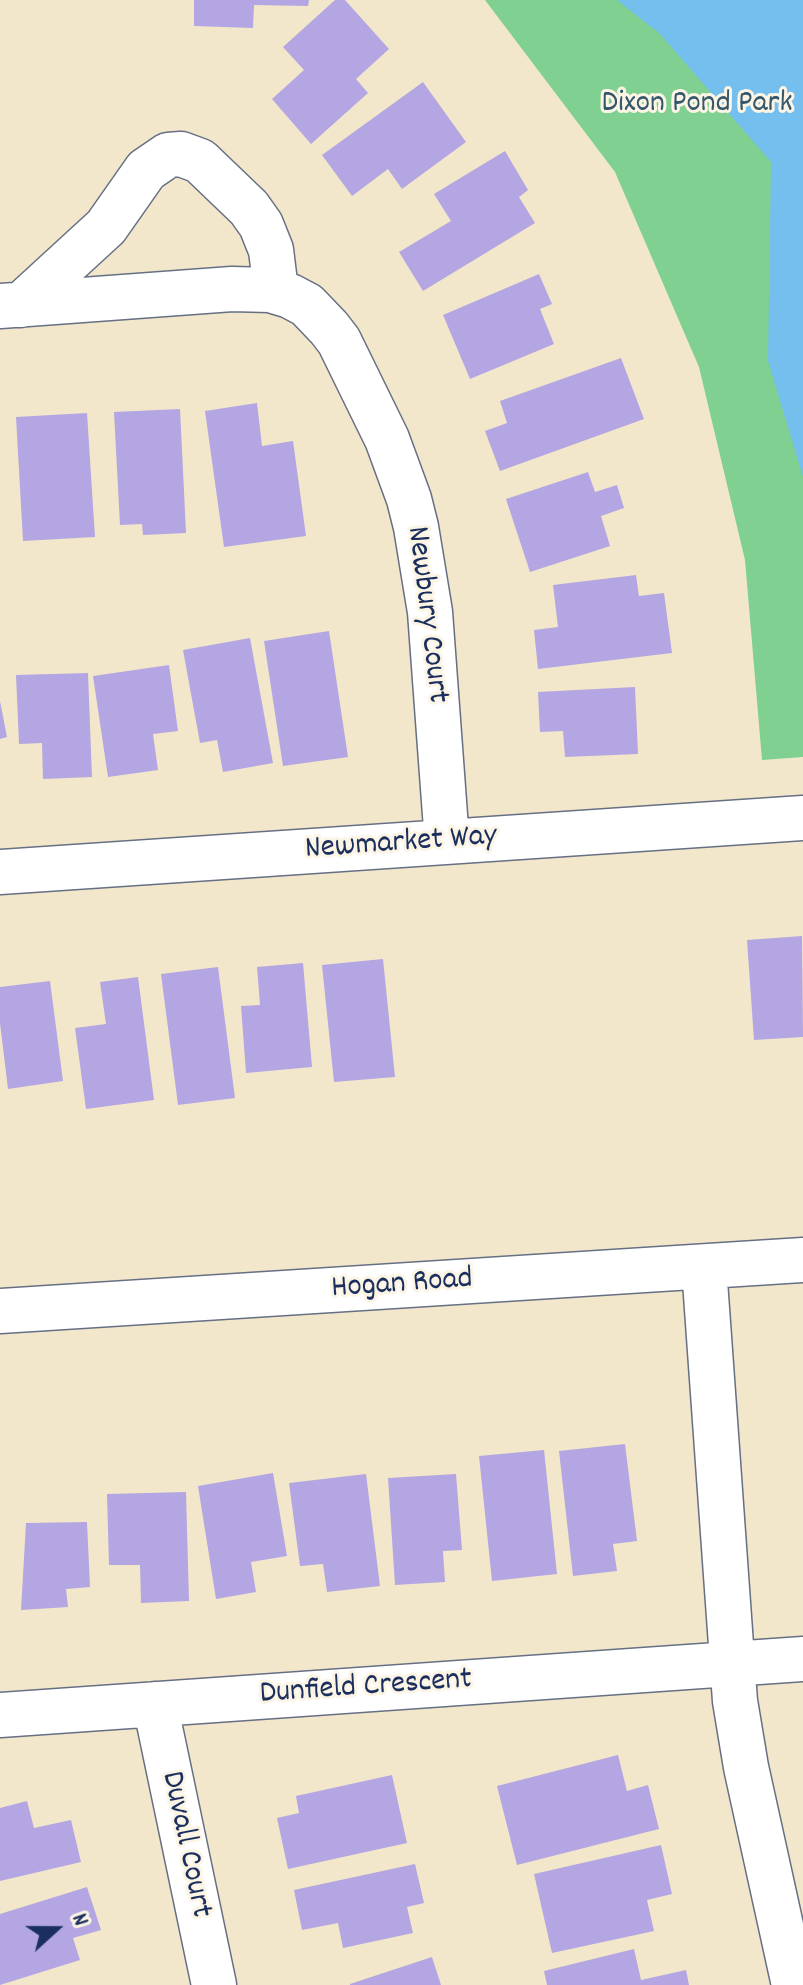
<!DOCTYPE html>
<style>
body{margin:0}
#map{position:relative;width:803px;height:1985px;overflow:hidden;background:#f2e7cb;font-family:Dekko,sans-serif}
canvas{display:block}
.north{position:absolute;left:16px;top:1889px;width:80px;height:80px;-webkit-text-stroke:6px #fcf5e5;paint-order:stroke;rotate:69deg;font-size:22px;font-weight:700;line-height:32px;text-align:center;color:#1b2f5e}
.north::after{content:'';display:block;margin:auto;width:28px;height:36px;background:#1b2f5e;clip-path:polygon(50% 0,100% 100%,50% 72%,0 100%)}
</style>
<div id="map">
<canvas width="803" height="1985"></canvas>
<div class="north">N</div>
</div>
<script>
const ctx = document.querySelector('canvas').getContext('2d');
ctx.lineJoin = 'round';
function paint(path, color) { ctx.fillStyle = color; ctx.fill(path, 'evenodd'); }
const toPath = rows => new Path2D(rows.map(r => 'M' + r).join(''));
function strokePath(path, color, width, dash) { ctx.strokeStyle = color; ctx.lineWidth = width; ctx.lineCap = dash ? 'butt' : 'round'; ctx.setLineDash(dash || []); ctx.stroke(path); }
function write(font, color, halo, rows, align = 'center') {
  ctx.font = font + ' Dekko,sans-serif'; ctx.lineWidth = 6; ctx.setLineDash([]); ctx.textBaseline = 'middle'; ctx.strokeStyle = halo; ctx.fillStyle = color; for (const [text, x, y, turn = 0] of rows) {
    ctx.save(); ctx.translate(x, y); ctx.rotate((+turn || 0) * Math.PI / 180); ctx.textAlign = isNaN(turn) ? turn : align; if (halo) ctx.strokeText(text, 0, 0); ctx.fillText(text, 0, 0); ctx.restore();
  }
}
const green = toPath([
 [485,0,803,0,803,757,762,760,745,560,699,367,615,172]
]);
const water = toPath([
 [617,0,803,0,803,477,768,361,771,162,660,34]
]);
const building = toPath([
 [194,0,309,0,308,6,254,5,253,28,194,26],
 [335,0,345,0,389,49,356,79,368,93,311,144,272,99,304,70,283,47],
 [423,82,466,142,402,189,388,169,352,196,322,155],
 [505,151,528,190,519,197,535,223,423,291,399,252,451,221,434,194],
 [539,274,552,304,540,309,554,344,470,379,443,315],
 [621,358,644,419,500,471,485,431,507,423,500,401],
 [257,403,262,446,293,441,306,536,224,547,205,411],
 [180,409,186,533,143,535,142,524,120,525,114,412],
 [87,413,95,537,23,541,16,417],
 [588,472,595,492,617,485,624,508,601,516,610,546,530,572,506,499],
 [636,575,639,596,664,593,672,653,538,669,534,630,558,627,553,585],
 [329,631,348,757,283,766,264,641],
 [250,638,273,763,223,772,217,740,200,743,183,650],
 [169,665,178,731,153,734,158,770,108,777,93,676],
 [88,673,92,777,43,779,42,743,19,744,16,675],
 [635,687,638,754,565,757,563,731,540,732,538,692],
 [0,701,7,737,0,739],
 [802,936,803,1037,754,1040,747,940],
 [383,959,395,1077,334,1082,322,965],
 [303,963,312,1067,246,1073,241,1006,260,1005,257,967],
 [218,967,235,1098,178,1105,161,974],
 [138,977,154,1100,86,1109,75,1028,106,1024,100,982],
 [50,981,63,1081,8,1089,0,1023,0,987],
 [625,1444,637,1541,613,1544,617,1571,573,1576,559,1451],
 [544,1450,557,1574,492,1581,479,1456],
 [273,1473,287,1556,251,1562,256,1592,216,1599,198,1486],
 [366,1474,380,1586,327,1592,323,1564,300,1566,289,1483],
 [456,1474,462,1550,443,1551,445,1582,395,1585,388,1478],
 [186,1492,189,1601,141,1603,140,1565,109,1565,107,1494],
 [87,1522,90,1587,66,1589,68,1607,21,1610,26,1523],
 [618,1755,627,1791,648,1785,659,1829,517,1865,497,1786],
 [392,1775,407,1843,288,1869,277,1818,299,1813,296,1796],
 [27,1801,34,1828,71,1820,81,1862,0,1881,0,1808],
 [661,1845,672,1894,647,1900,654,1931,552,1953,534,1874],
 [415,1864,424,1903,407,1907,413,1933,343,1948,338,1923,302,1930,294,1890],
 [87,1887,101,1930,73,1938,80,1960,0,1985,0,1914],
 [634,1949,641,1980,686,1970,689,1985,547,1985,544,1971],
 [432,1957,441,1985,350,1985,350,1984]
]);
const minor = toPath([
 [21,305,106,227,146,170,168,155,181,154,200,161,249,208,261,225,271,250,276,291],
 [0,306,232,289,270,290,290,296,307,305,329,328,339,341,387,439,409,499,416,527,430,612,447,842],
 [0,872,803,818],
 [704,1267,735,1701,746,1767,794,1985],
 [0,1311,803,1260],
 [155,1704,214,1985],
 [0,1715,803,1659]
]);
const parkNames = [
 ["Dixon Pond Park",697,106]
];
const streetNames = [
 ["Newbury Court",425,615,83],
 ["Newmarket Way",401,845,-4],
 ["Hogan Road",402,1286,-4],
 ["Dunfield Crescent",366,1689,-4],
 ["Duvall Court",184,1845,78]
];
paint(green, '#7fd091');
paint(water, '#74bfed');
paint(building, '#b3a6e2');
strokePath(minor, '#666f84', 47);
strokePath(minor, '#fff', 44);
write('32px', '#34576b', '#fcf5e5', parkNames);
write('32px', '#1b2f5e', '#fcf5e5', streetNames);
</script>
